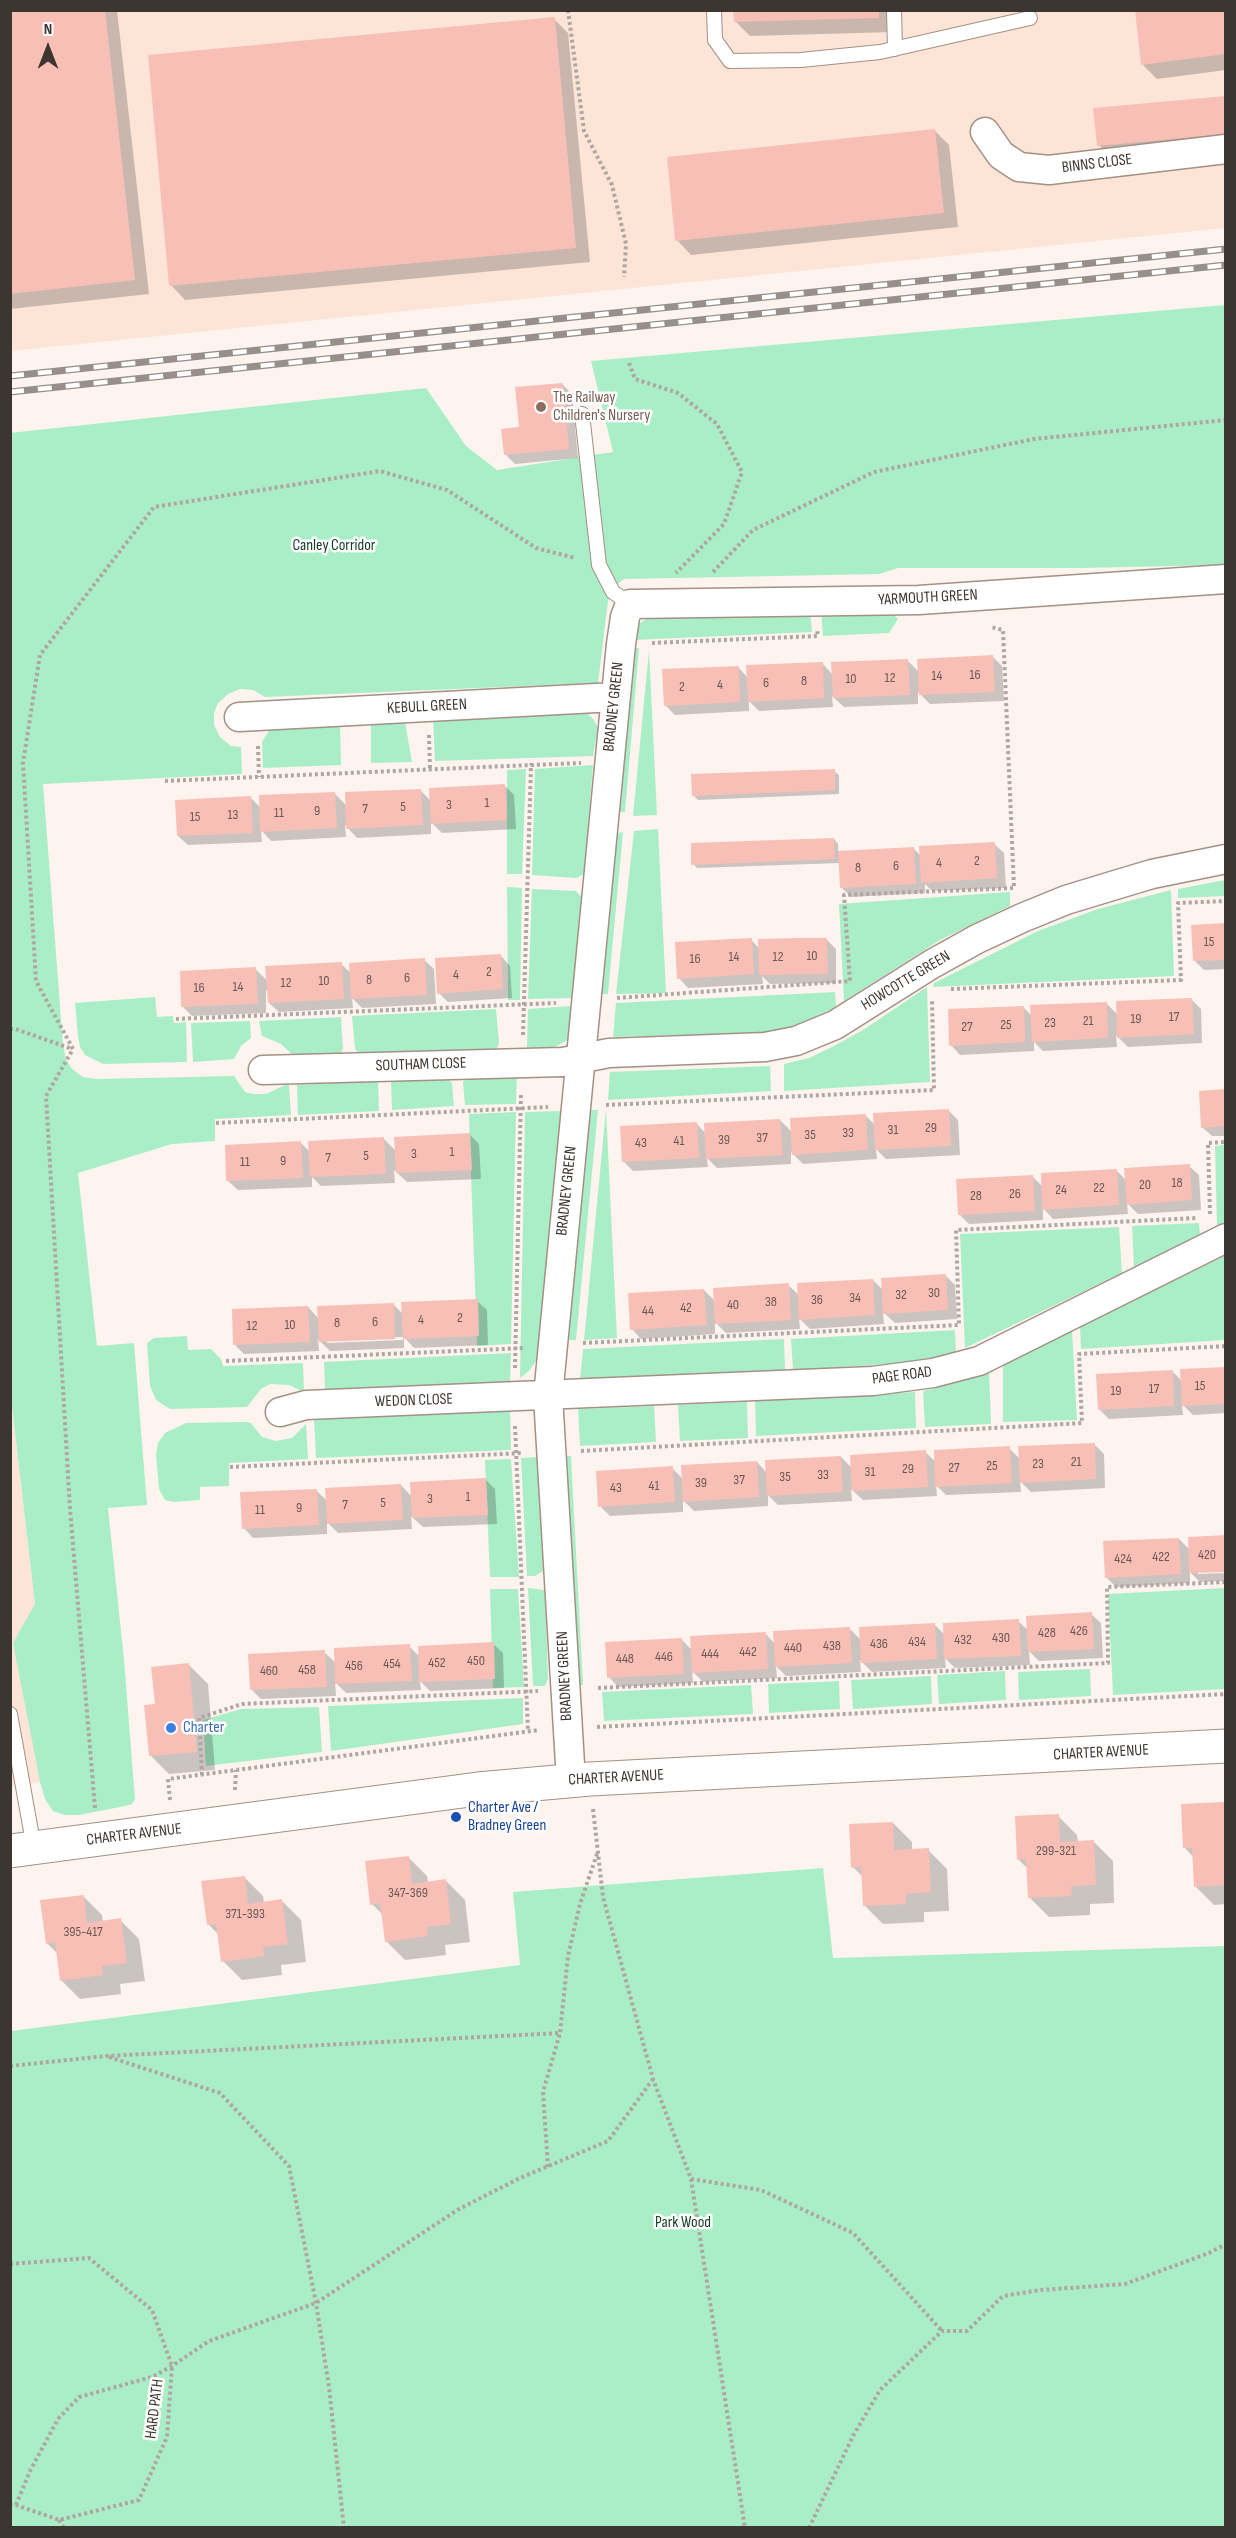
<!DOCTYPE html>
<style>
body{margin:0}
#map{position:relative;width:1236px;height:2538px;overflow:hidden;background:#fdf4ef;font-family:"Sofia Sans Condensed",sans-serif}
canvas{display:block}
.frame{position:absolute;inset:0;border:12px solid #3d3530;pointer-events:none}
.north{position:absolute;left:18px;top:18px;width:60px;height:60px;-webkit-text-stroke:4px #fff;paint-order:stroke;rotate:0deg;font-size:16px;font-weight:700;line-height:24px;text-align:center;color:#3d3530}
.north::after{content:'';display:block;margin:auto;width:21px;height:27px;background:#3d3530;clip-path:polygon(50% 0,100% 100%,50% 72%,0 100%)}
</style>
<div id="map">
<canvas width="1236" height="2538"></canvas>
<div class="frame"></div>
<div class="north">N</div>
</div>
<script>
const ctx = document.querySelector('canvas').getContext('2d');
ctx.lineJoin = 'round';
function paint(path, color) { ctx.fillStyle = color; ctx.fill(path, 'evenodd'); }
const toPath = rows => new Path2D(rows.map(r => 'M' + r).join(''));
function strokePath(path, color, width, dash) { ctx.strokeStyle = color; ctx.lineWidth = width; ctx.lineCap = dash ? 'butt' : 'round'; ctx.setLineDash(dash || []); ctx.stroke(path); }
function write(font, color, halo, rows, align = 'center') {
  ctx.font = font + ' "Sofia Sans Condensed",sans-serif'; ctx.lineWidth = 5; ctx.setLineDash([]); ctx.textBaseline = 'middle'; ctx.strokeStyle = halo; ctx.fillStyle = color; for (const [text, x, y, turn = 0] of rows) {
    ctx.save(); ctx.translate(x, y); ctx.rotate((+turn || 0) * Math.PI / 180); ctx.textAlign = isNaN(turn) ? turn : align; if (halo) ctx.strokeText(text, 0, 0); ctx.fillText(text, 0, 0); ctx.restore();
  }
}
const built = toPath([
 [11,11,1225,11,1225,228,11,351],
 [10,1389,35,1604,14,1643,40,1782,11,1786]
]);
const green = toPath([
 [1225,305,1225,565,1081,568,898,568,880,574,624,579,614,587,608,601,598,683,265,697,253,690,240,689,228,694,218,703,214,713,214,725,220,737,231,746,241,747,242,774,43,784,63,1045,66,1059,72,1069,83,1077,96,1079,234,1076,245,1092,254,1094,266,1094,285,1085,289,1085,291,1115,215,1119,215,1141,172,1144,78,1173,97,1346,134,1343,147,1505,108,1508,124,1660,135,1799,132,1804,125,1806,79,1815,65,1815,53,1811,45,1799,40,1782,13,1643,35,1604,10,1389,10,433,426,388,466,446,497,470,613,452,591,361],
 [821,610,890,611,898,619,889,633,823,636],
 [810,611,812,632,633,640,637,625,648,618],
 [633,648,639,648,625,812,619,812],
 [649,650,657,815,633,816],
 [577,712,587,713,594,720,598,728,593,756,435,761,433,717],
 [404,716,412,762,371,763,371,718],
 [340,720,341,765,263,768,262,742,270,729],
 [593,765,584,874,577,878,532,875,535,769],
 [526,769,522,874,507,874,507,770],
 [658,829,666,993,616,994,634,831],
 [623,832,608,994,600,994,615,838,618,833],
 [1225,880,1225,896,1178,898,1178,889],
 [507,887,522,888,520,1000,508,1000],
 [532,889,576,891,583,898,573,998,528,999],
 [1171,890,1174,976,933,987,934,983,1038,931,1098,909],
 [1010,892,1010,906,940,940,844,1001,839,904],
 [927,987,930,1082,784,1091,784,1064,809,1058,834,1046,863,1030],
 [835,992,836,1007,789,1029,758,1033,613,1037,616,1003],
 [155,997,157,1017,173,1016,174,1023,186,1022,187,1062,103,1064,85,1055,80,1047,78,1037,75,1003],
 [572,1006,570,1035,566,1041,553,1048,527,1048,528,1009],
 [496,1009,499,1044,495,1050,360,1055,355,1049,352,1016],
 [341,1017,343,1049,339,1056,294,1056,281,1044,262,1036,259,1021],
 [250,1021,251,1038,241,1046,234,1059,193,1062,191,1023],
 [770,1066,771,1091,608,1100,610,1072],
 [517,1076,516,1104,465,1105,463,1082,468,1077],
 [446,1078,452,1083,454,1106,392,1110,391,1083,396,1080],
 [378,1081,379,1111,298,1115,297,1085],
 [606,1109,617,1338,584,1340],
 [591,1110,598,1110,576,1340,568,1340],
 [562,1111,540,1354,530,1370,520,1378,525,1112],
 [516,1112,511,1344,477,1346,469,1114],
 [1225,1145,1225,1223,1217,1227,1215,1146],
 [1199,1223,1200,1235,1134,1267,1132,1226],
 [1119,1227,1122,1273,965,1348,960,1234],
 [1225,1256,1225,1340,1081,1349,1080,1326],
 [955,1330,956,1352,941,1358,922,1362,793,1370,791,1339],
 [1072,1330,1077,1420,1003,1422,1003,1365],
 [187,1336,188,1350,211,1349,221,1359,223,1366,303,1363,304,1392,289,1385,270,1384,261,1389,247,1407,170,1409,156,1400,150,1386,147,1343,154,1338],
 [784,1339,785,1370,580,1380,583,1349],
 [511,1353,510,1382,325,1391,324,1362],
 [989,1369,991,1424,925,1427,923,1391,959,1382],
 [915,1392,916,1428,756,1436,755,1401],
 [747,1402,748,1438,680,1441,678,1405],
 [654,1406,656,1442,580,1446,578,1409],
 [510,1409,511,1450,316,1458,314,1418],
 [245,1422,251,1423,262,1437,276,1441,292,1438,306,1424,308,1459,229,1463,229,1486,200,1487,200,1500,173,1502,165,1500,159,1489,156,1455,158,1443,165,1433,186,1423],
 [566,1456,571,1456,583,1685,579,1685],
 [538,1457,543,1571,535,1576,527,1576,521,1458],
 [511,1459,519,1577,490,1577,485,1460],
 [528,1588,545,1590,548,1679,545,1686,533,1686],
 [1225,1588,1225,1689,1113,1695,1108,1594],
 [490,1589,518,1589,524,1687,493,1688],
 [1090,1669,1091,1696,1019,1700,1018,1672],
 [1005,1671,1006,1700,939,1704,937,1675],
 [931,1676,932,1704,853,1709,851,1680],
 [839,1681,840,1709,769,1713,768,1684],
 [751,1685,753,1714,604,1721,602,1692],
 [523,1698,523,1724,331,1751,328,1706],
 [319,1707,322,1752,206,1766,203,1720,241,1709],
 [823,1868,833,1958,1225,1946,1225,2527,11,2527,11,2031,520,1965,513,1892]
]);
const shadow = toPath([
 [10,10,117,10,149,294,10,309],
 [735,10,892,10,893,32,750,36,735,21],
 [1226,10,1226,70,1157,79,1143,65],
 [554,19,568,33,590,262,185,300,171,285],
 [1226,97,1226,149,1113,160,1099,145],
 [935,131,949,145,958,227,691,255,677,240],
 [562,384,572,394,578,458,515,464,505,454,520,428],
 [993,657,1002,666,1004,701,930,704,918,692,918,704,844,707,832,696,833,707,759,711,749,701,749,711,675,715,665,705,738,667,748,678,822,663,833,675,907,660,919,672],
 [834,771,839,775,839,794,698,800,693,795],
 [505,786,514,795,516,829,442,833,431,822,431,834,357,838,345,825,346,837,271,841,261,830,262,842,188,845,178,836,251,798,261,808,334,793,347,806,420,790,431,801],
 [834,839,838,844,838,853,914,849,921,856,994,844,1004,853,1006,888,932,891,925,884,925,893,851,897,841,887,840,863,697,868,693,864],
 [1226,925,1226,969,1204,970,1194,960],
 [826,939,836,949,836,983,770,984,762,976,763,984,688,988,679,978,751,940,760,949],
 [501,956,510,966,512,998,448,1002,439,993],
 [424,960,434,969,436,1004,362,1008,352,998,353,1008,279,1012,269,1003,268,990,266,990,266,1013,192,1016,183,1007,255,969,268,981,341,964,351,973],
 [1191,999,1201,1009,1202,1043,1128,1047,1116,1035,1117,1047,1043,1051,1034,1042,1034,1051,960,1055,951,1045,1023,1007,1032,1016,1106,1003,1118,1015],
 [1226,1091,1226,1136,1212,1136,1202,1127],
 [949,1111,958,1120,960,1155,886,1159,876,1149,877,1159,803,1164,791,1152,791,1164,717,1168,707,1158,708,1167,633,1171,624,1162,696,1123,706,1134,780,1120,792,1132,865,1115,875,1125],
 [470,1135,479,1144,481,1179,407,1182,394,1170,395,1183,321,1186,312,1177,312,1187,238,1190,228,1181,301,1143,310,1152,384,1139,396,1151],
 [1189,1166,1199,1175,1201,1210,1138,1214,1127,1203,1128,1214,1053,1219,1043,1208,1043,1220,969,1224,960,1215,1032,1176,1043,1187,1116,1170,1127,1181],
 [945,1275,955,1285,957,1319,895,1323,883,1312,884,1324,810,1329,799,1318,800,1329,726,1333,715,1322,715,1334,641,1339,632,1329,704,1290,715,1301,788,1285,799,1295,873,1280,884,1291],
 [477,1301,487,1310,488,1345,414,1348,404,1337,404,1348,330,1351,318,1339,319,1351,244,1354,235,1345,308,1307,319,1319,393,1304,404,1315],
 [403,1337,403,1340,327,1343,327,1340],
 [1226,1369,1226,1413,1193,1415,1182,1404,1183,1415,1109,1419,1099,1409,1172,1371,1183,1382],
 [1094,1444,1104,1454,1105,1488,1031,1492,1020,1481,1021,1492,946,1495,936,1485,937,1496,863,1500,851,1489,852,1501,778,1505,768,1495,768,1506,694,1511,683,1500,683,1512,610,1516,600,1506,672,1468,683,1479,757,1462,767,1473,841,1457,852,1468,925,1452,936,1462,1009,1448,1020,1459],
 [486,1480,495,1489,497,1524,423,1527,411,1516,412,1529,338,1533,327,1522,327,1534,253,1538,244,1528,316,1490,327,1501,401,1485,412,1497],
 [1179,1539,1190,1550,1198,1574,1226,1573,1226,1581,1200,1582,1190,1572,1190,1583,1116,1587,1106,1577],
 [1091,1614,1101,1623,1103,1658,1039,1661,1029,1651,1030,1665,955,1668,945,1658,946,1668,872,1672,860,1660,861,1672,786,1676,776,1666,777,1678,703,1682,692,1671,693,1683,618,1687,609,1677,681,1639,692,1650,766,1634,775,1644,849,1628,861,1640,934,1624,945,1635,1018,1621,1029,1631],
 [493,1644,503,1653,504,1688,430,1691,420,1681,421,1690,346,1693,335,1682,336,1696,261,1699,252,1690,324,1652,336,1663,409,1646,419,1656],
 [189,1665,208,1684,215,1770,169,1774,150,1755,156,1705],
 [1224,1804,1226,1904,1214,1905,1195,1886,1194,1858,1184,1847],
 [1058,1816,1077,1835,1078,1843,1094,1842,1113,1861,1114,1903,1090,1904,1090,1915,1049,1917,1030,1898,1028,1869,1018,1859],
 [893,1823,912,1842,912,1850,928,1850,947,1869,949,1911,924,1912,924,1922,883,1924,864,1905,863,1877,853,1867],
 [408,1857,427,1876,428,1883,446,1881,465,1900,470,1942,445,1945,446,1955,405,1960,386,1941,383,1915,372,1904],
 [244,1877,263,1896,264,1903,282,1901,301,1920,306,1962,281,1965,282,1975,242,1980,223,1961,219,1935,208,1924],
 [83,1896,102,1915,103,1922,120,1920,139,1939,145,1981,120,1984,121,1994,80,1999,61,1980,58,1954,47,1943]
]);
const building = toPath([
 [10,10,105,10,135,280,10,294],
 [733,10,879,10,879,18,734,22],
 [1135,10,1226,10,1226,54,1141,65],
 [555,17,576,248,169,286,148,55],
 [1226,96,1226,134,1097,146,1093,108],
 [935,129,944,213,675,241,667,157],
 [563,383,569,449,504,455,501,429,519,427,515,387],
 [993,655,995,692,919,695,917,659],
 [908,659,910,695,833,698,831,662],
 [823,662,824,698,748,702,746,665],
 [739,666,740,702,664,706,662,669],
 [835,769,835,790,692,796,691,774],
 [505,784,507,820,431,824,429,788],
 [421,789,423,825,346,829,345,792],
 [335,792,337,828,260,832,259,795],
 [251,796,253,833,177,836,175,800],
 [834,838,835,859,691,865,691,843],
 [995,842,997,878,921,883,919,846],
 [914,847,916,884,840,888,838,851],
 [1226,923,1226,960,1193,961,1191,925],
 [752,938,754,974,677,979,675,942],
 [797,938,827,938,828,974,759,975,758,939],
 [501,954,503,989,437,994,435,958],
 [425,958,427,995,351,999,349,963],
 [342,962,344,999,268,1003,265,966],
 [256,967,258,1004,181,1007,180,971],
 [1192,998,1194,1034,1117,1038,1116,1001],
 [1107,1002,1108,1038,1032,1042,1030,1005],
 [1024,1006,1025,1042,949,1046,948,1009],
 [1226,1089,1226,1126,1201,1128,1199,1091],
 [949,1109,951,1146,875,1150,873,1113],
 [866,1114,868,1150,792,1155,790,1118],
 [780,1119,783,1155,706,1159,704,1123],
 [697,1122,699,1158,622,1162,620,1126],
 [470,1133,472,1170,396,1173,394,1137],
 [384,1137,386,1174,310,1177,308,1141],
 [301,1141,303,1178,226,1181,225,1145],
 [1190,1164,1192,1200,1127,1205,1124,1168],
 [1117,1169,1119,1205,1042,1210,1041,1173],
 [1033,1175,1035,1211,958,1215,956,1179],
 [946,1274,948,1310,883,1314,881,1278],
 [873,1279,875,1315,799,1320,797,1283],
 [789,1283,791,1320,715,1324,713,1288],
 [704,1289,707,1325,630,1330,628,1293],
 [478,1299,479,1336,403,1339,401,1302],
 [394,1303,395,1339,319,1342,317,1306],
 [308,1306,310,1342,233,1345,232,1309],
 [1226,1367,1226,1404,1182,1406,1180,1369],
 [1173,1370,1174,1406,1098,1410,1096,1374],
 [1095,1443,1096,1479,1020,1483,1018,1446],
 [1010,1446,1012,1483,935,1487,934,1450],
 [926,1450,928,1487,852,1491,850,1455],
 [841,1456,843,1492,767,1496,765,1460],
 [757,1461,759,1497,683,1502,681,1465],
 [673,1466,675,1502,598,1507,596,1471],
 [486,1478,488,1515,412,1518,410,1482],
 [401,1484,403,1520,327,1524,325,1488],
 [317,1489,319,1525,242,1529,240,1492],
 [1226,1535,1226,1572,1189,1573,1188,1537],
 [1179,1538,1181,1574,1105,1578,1103,1541],
 [1092,1612,1094,1649,1028,1652,1026,1616],
 [1019,1619,1021,1656,944,1659,943,1623],
 [935,1623,937,1659,861,1663,859,1627],
 [850,1627,852,1663,775,1667,773,1631],
 [766,1632,768,1669,692,1673,690,1636],
 [682,1638,684,1674,607,1678,605,1642],
 [494,1642,495,1679,419,1682,418,1646],
 [410,1644,412,1681,335,1684,334,1648],
 [325,1650,327,1687,250,1690,248,1654],
 [189,1663,197,1752,149,1756,144,1705,155,1704,151,1667],
 [1224,1802,1226,1885,1194,1887,1192,1848,1183,1848,1181,1804],
 [1059,1814,1060,1842,1094,1840,1096,1885,1071,1886,1072,1896,1028,1898,1026,1859,1017,1860,1015,1816],
 [893,1822,894,1850,929,1848,931,1892,906,1894,906,1904,863,1906,861,1867,851,1868,849,1824],
 [409,1856,412,1884,446,1879,451,1924,427,1927,428,1936,385,1942,380,1903,370,1905,365,1861],
 [245,1876,248,1904,282,1899,288,1944,263,1947,264,1956,221,1962,216,1924,207,1925,201,1881],
 [84,1895,87,1923,121,1918,127,1963,102,1966,103,1975,60,1981,55,1942,46,1944,40,1900]
]);
const path = toPath([
 [568,10,584,131,612,185,626,244,624,277],
 [629,363,635,379,678,393,717,424,742,472,724,524,676,573],
 [713,572,753,530,874,472,1034,439,1226,420],
 [652,643,818,636,817,630],
 [429,735,430,770],
 [258,746,259,777],
 [165,781,531,765],
 [951,989,1181,980,1178,903,1226,901],
 [617,998,850,981,844,895,1014,888,1003,630,991,627],
 [176,1019,556,1003],
 [10,1029,16,1029,72,1049],
 [523,1035,531,765,581,763],
 [606,1105,934,1090,932,1000],
 [216,1123,548,1107],
 [1210,1214,1208,1143,1226,1142],
 [583,1343,959,1325,956,1230,1196,1218],
 [226,1361,525,1348],
 [515,1368,521,1093],
 [515,1426,528,1731],
 [581,1451,1082,1423,1079,1354,1226,1346],
 [230,1467,523,1453],
 [598,1688,1108,1663,1107,1587,1226,1582],
 [597,1727,1226,1694],
 [202,1775,199,1718,242,1704,538,1691],
 [235,1790,236,1770],
 [170,1800,168,1779,539,1730],
 [95,1808,70,1509,46,1096,73,1049,36,981,23,763,40,655,154,507,380,471,447,490,536,548,575,558],
 [593,1809,603,1897,653,2079,691,2179,745,2528],
 [109,2057,220,2093,289,2166,316,2303,329,2387,344,2528],
 [10,2066,106,2056,560,2033,568,1956,580,1904,597,1854],
 [548,2167,543,2092,560,2033],
 [691,2179,761,2190,853,2233,942,2331],
 [10,2264,89,2258,152,2310,172,2366,167,2437,139,2500,59,2520,16,2505,10,2505],
 [16,2505,30,2471,58,2419,79,2397,152,2377,172,2366,209,2341,316,2303,459,2209,520,2178,608,2141,653,2079],
 [59,2520,64,2528],
 [809,2528,853,2436,880,2390,942,2331,967,2331,1003,2296,1041,2290,1125,2284,1209,2253,1226,2244]
]);
const service = toPath([
 [714,10,715,40,730,61,801,60,880,52,1030,18],
 [894,10,895,49],
 [582,414,599,565,613,592,630,604],
 [10,1714,34,1848]
]);
const minor = toPath([
 [985,132,1001,155,1019,167,1049,170,1226,149],
 [239,717,615,697],
 [263,1070,563,1062,609,1053,765,1047,796,1041,835,1025,932,964,977,939,1022,918,1066,900,1112,886,1152,874,1226,859],
 [280,1412,306,1405,873,1381,933,1373,979,1361,1226,1238],
 [571,1781,548,1396,621,644,625,617,630,604,919,600,1226,579]
]);
const tertiary = toPath([
 [10,1851,478,1789,590,1779,1226,1746]
]);
const rail = toPath([
 [10,376,1226,249],
 [10,392,1226,265]
]);
const markers = [
 [541,407,6,"#8d6e63"],
 [171,1728,6,"#3f7fe0"],
 [456,1817,6,"#1a4fb4"]
];
const numberNames = [
 ["16",975,675],
 ["14",937,676],
 ["12",890,678],
 ["10",851,679],
 ["8",804,681],
 ["6",766,683],
 ["4",720,685],
 ["2",682,687],
 ["1",487,803],
 ["3",449,805],
 ["5",403,807],
 ["7",365,809],
 ["9",317,811],
 ["11",279,813],
 ["13",233,815],
 ["15",195,817],
 ["2",977,861],
 ["4",939,863],
 ["6",896,866],
 ["8",858,868],
 ["15",1209,942],
 ["10",812,956],
 ["14",734,957],
 ["12",778,957],
 ["16",695,959],
 ["2",489,972],
 ["4",456,975],
 ["6",407,978],
 ["8",369,980],
 ["10",324,981],
 ["12",286,983],
 ["14",238,987],
 ["16",199,988],
 ["17",1174,1017],
 ["19",1136,1019],
 ["21",1088,1021],
 ["23",1050,1023],
 ["25",1006,1025],
 ["27",967,1027],
 ["29",931,1128],
 ["31",893,1130],
 ["33",848,1133],
 ["35",810,1135],
 ["37",762,1138],
 ["39",724,1140],
 ["41",679,1141],
 ["43",641,1143],
 ["1",452,1152],
 ["3",414,1154],
 ["5",366,1156],
 ["7",328,1158],
 ["9",283,1161],
 ["11",245,1162],
 ["18",1177,1183],
 ["20",1145,1185],
 ["22",1099,1188],
 ["24",1061,1190],
 ["26",1015,1194],
 ["28",976,1196],
 ["30",934,1293],
 ["32",901,1295],
 ["34",855,1298],
 ["36",817,1300],
 ["38",771,1302],
 ["40",733,1305],
 ["42",686,1308],
 ["44",648,1311],
 ["2",460,1318],
 ["4",421,1320],
 ["6",375,1322],
 ["8",337,1323],
 ["10",290,1325],
 ["12",252,1326],
 ["15",1200,1386],
 ["17",1154,1389],
 ["19",1116,1391],
 ["21",1076,1462],
 ["23",1038,1464],
 ["25",992,1466],
 ["27",954,1468],
 ["29",908,1469],
 ["31",870,1472],
 ["33",823,1475],
 ["35",785,1477],
 ["37",739,1480],
 ["39",701,1483],
 ["41",654,1486],
 ["43",616,1488],
 ["1",468,1497],
 ["3",430,1499],
 ["5",383,1503],
 ["7",345,1505],
 ["9",299,1508],
 ["11",260,1510],
 ["420",1207,1555],
 ["422",1161,1557],
 ["424",1123,1559],
 ["426",1079,1631],
 ["428",1047,1633],
 ["430",1001,1638],
 ["432",963,1640],
 ["434",917,1642],
 ["436",879,1644],
 ["438",832,1646],
 ["440",793,1648],
 ["442",748,1652],
 ["444",710,1654],
 ["446",664,1657],
 ["448",625,1659],
 ["450",476,1661],
 ["452",437,1663],
 ["454",392,1664],
 ["456",354,1666],
 ["458",307,1670],
 ["460",269,1671],
 ["299-321",1056,1851],
 ["347-369",408,1893],
 ["371-393",245,1914],
 ["395-417",83,1932]
];
const streetNames = [
 ["BINNS CLOSE",1097,164,-7],
 ["YARMOUTH GREEN",928,598,-3],
 ["KEBULL GREEN",427,707,-3],
 ["BRADNEY GREEN",614,707,-84],
 ["HOWCOTTE GREEN",906,981,-31],
 ["SOUTHAM CLOSE",421,1065,-2],
 ["BRADNEY GREEN",567,1191,-84],
 ["PAGE ROAD",902,1376,-7],
 ["WEDON CLOSE",414,1401,-2],
 ["BRADNEY GREEN",565,1676,-93],
 ["CHARTER AVENUE",1101,1753,-3],
 ["CHARTER AVENUE",616,1778,-3],
 ["CHARTER AVENUE",134,1835,-7],
 ["HARD PATH",155,2409,-83]
];
const educationNames = [
 ["The Railway",553,398],
 ["Children's Nursery",553,416]
];
const parkNames = [
 ["Canley Corridor",334,546],
 ["Park Wood",683,2223]
];
const shopNames = [
 ["Charter",183,1728]
];
const transitNames = [
 ["Charter Ave /",468,1808],
 ["Bradney Green",468,1826]
];
paint(built, '#fce4d7');
paint(green, '#aaeec7');
paint(shadow, '#0003');
paint(building, '#f8bfb7');
strokePath(service, '#a49084', 16);
strokePath(minor, '#a49084', 31);
strokePath(tertiary, '#a49084', 35);
strokePath(path, '#afa6a1', 4, [3, 3]);
strokePath(service, '#fff', 14);
strokePath(minor, '#fff', 28);
strokePath(tertiary, '#fff', 33);
strokePath(rail, '#978f8a', 7);
strokePath(rail, '#fff', 4.5, [14]);
for (const [x, y, r, color] of markers) { const dot = new Path2D(); dot.arc(x, y, r, 0, 2 * Math.PI); ctx.fillStyle = color; ctx.fill(dot); strokePath(dot, '#fff', 2); }
write('14px', '#6c5852', null, numberNames);
write('16px', '#3d3530', '#fff', streetNames);
write('16px', '#785e54', '#fff', educationNames, 'left');
write('16px', '#123a26', '#fff', parkNames);
write('16px', '#366cbe', '#fff', shopNames, 'left');
write('16px', '#164399', '#fff', transitNames, 'left');
</script>
